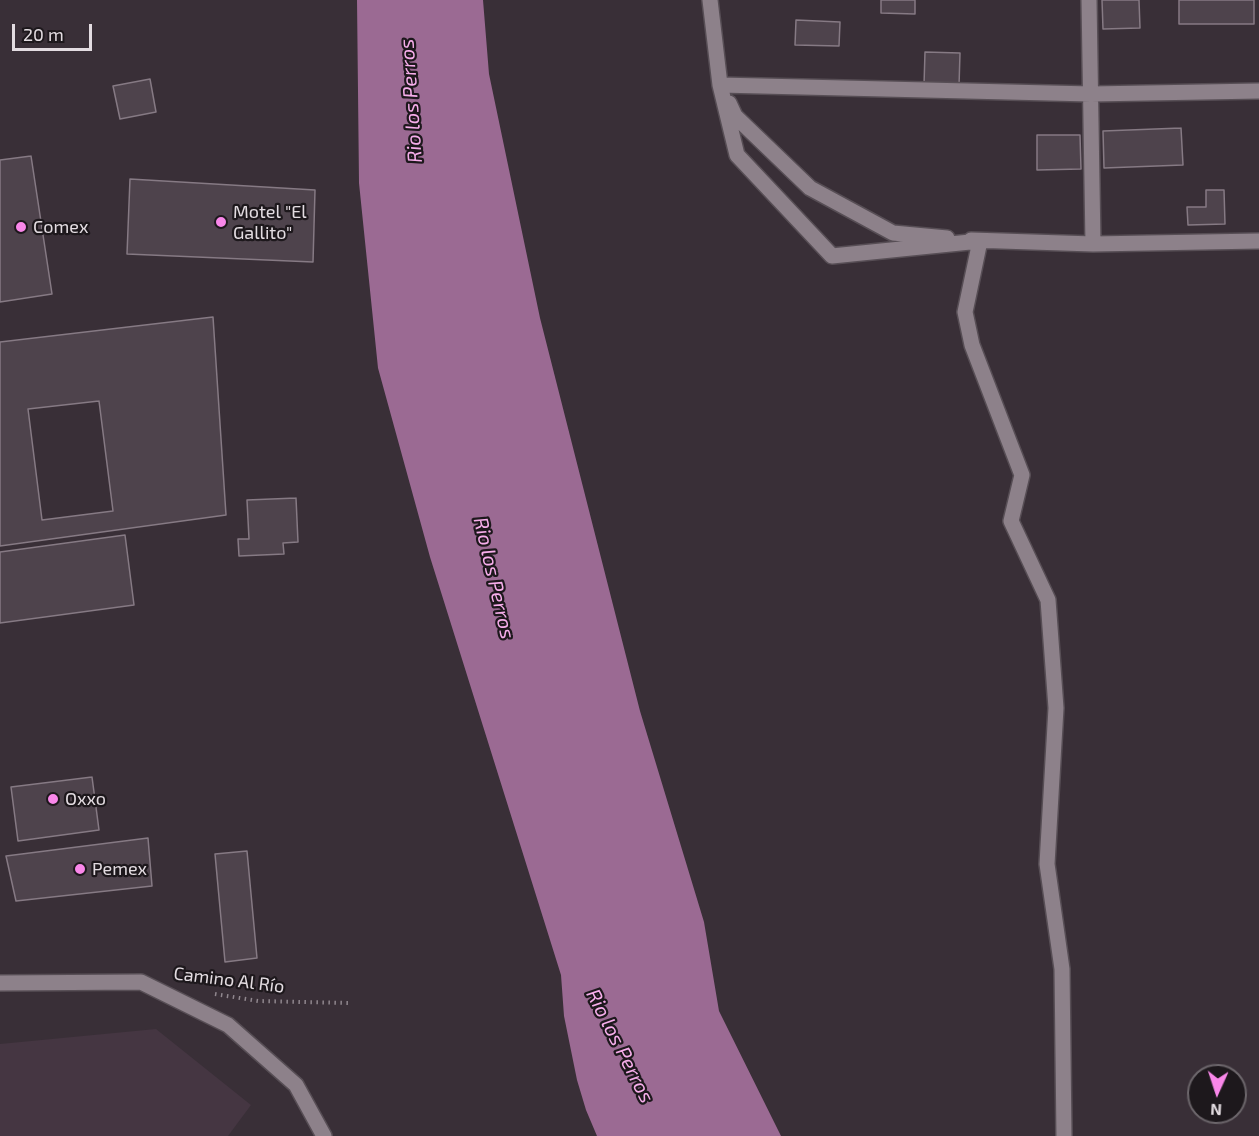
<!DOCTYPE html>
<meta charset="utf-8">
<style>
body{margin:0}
#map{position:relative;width:1259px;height:1136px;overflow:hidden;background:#392f37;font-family:"Exo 2",sans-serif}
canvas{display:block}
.north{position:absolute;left:1187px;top:1064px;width:60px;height:60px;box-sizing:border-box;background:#1d181c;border:2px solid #6c666b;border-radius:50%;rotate:183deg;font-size:16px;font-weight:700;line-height:24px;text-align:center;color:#e3dce1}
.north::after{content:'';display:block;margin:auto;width:21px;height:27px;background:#f987e9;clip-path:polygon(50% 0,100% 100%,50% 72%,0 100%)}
.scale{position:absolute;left:12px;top:24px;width:80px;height:27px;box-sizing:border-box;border:3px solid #e3dce1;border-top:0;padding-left:8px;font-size:18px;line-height:21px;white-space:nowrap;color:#e3dce1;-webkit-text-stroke:4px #1d181c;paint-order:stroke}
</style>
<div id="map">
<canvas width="1259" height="1136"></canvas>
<div class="north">N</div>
<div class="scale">20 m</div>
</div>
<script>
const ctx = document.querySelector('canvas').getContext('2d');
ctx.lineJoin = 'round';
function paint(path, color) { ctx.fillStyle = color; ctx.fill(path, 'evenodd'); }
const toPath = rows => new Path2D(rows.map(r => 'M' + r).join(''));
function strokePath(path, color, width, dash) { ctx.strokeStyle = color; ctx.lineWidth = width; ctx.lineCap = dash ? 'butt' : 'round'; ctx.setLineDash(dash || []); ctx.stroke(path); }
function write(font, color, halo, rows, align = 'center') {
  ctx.font = font + ' "Exo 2",sans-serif'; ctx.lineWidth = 4.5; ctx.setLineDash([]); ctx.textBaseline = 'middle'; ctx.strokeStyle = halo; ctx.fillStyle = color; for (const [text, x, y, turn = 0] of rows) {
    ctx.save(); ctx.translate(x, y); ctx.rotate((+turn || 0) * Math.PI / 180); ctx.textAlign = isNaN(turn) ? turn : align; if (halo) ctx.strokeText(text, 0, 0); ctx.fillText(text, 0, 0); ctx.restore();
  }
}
const built = toPath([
 [156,1029,251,1105,228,1136,0,1136,0,1044]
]);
const water = toPath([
 [357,0,483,0,489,74,540,318,640,711,704,922,719,1011,781,1136,597,1136,586,1110,577,1080,564,1016,561,975,430,557,378,368,359,183]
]);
const building = toPath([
 [881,0,915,0,915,14,881,13,881,0],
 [1102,0,1139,0,1140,28,1103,29,1102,0],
 [1179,0,1254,0,1254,24,1179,24,1179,0],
 [796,20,840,22,839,46,795,45,796,20],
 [925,52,960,53,959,86,924,85,925,52],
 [150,79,156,112,120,119,113,86,150,79],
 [1181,128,1183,165,1104,168,1103,131,1181,128],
 [1037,135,1080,135,1081,169,1037,170,1037,135],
 [31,156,52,294,0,302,0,160,31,156],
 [130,179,315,190,313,262,127,254,130,179],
 [1206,190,1224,190,1225,224,1188,225,1187,207,1206,207,1206,190],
 [213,317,226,515,0,546,0,342,213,317],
 [99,401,113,511,42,520,28,409,99,401],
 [296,498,298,542,283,543,284,554,239,556,238,539,249,539,247,500,296,498],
 [125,535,134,605,0,623,0,552,125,535],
 [92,777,99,830,18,841,11,787,92,777],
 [148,838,152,886,16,901,6,856,148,838],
 [247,851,257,958,225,962,215,854,247,851]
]);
const path = toPath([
 [215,994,258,1001,349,1003]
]);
const minor = toPath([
 [710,0,720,85,737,155,832,256,980,241,965,312,972,345,1022,475,1011,521,1048,600,1056,708,1047,864,1062,969,1064,1136],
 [1089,0,1093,244],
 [720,85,1091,94,1259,91],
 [729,103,735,116,810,188,893,233,947,238],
 [971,240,1093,244,1259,241],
 [0,983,141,982,228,1025,296,1085,324,1136]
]);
const markers = [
 [221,222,6,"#f987e9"],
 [21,227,6,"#f987e9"],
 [53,799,6,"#f987e9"],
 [80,869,6,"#f987e9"]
];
const poiNames = [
 ["Motel \"El",233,212],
 ["Gallito\"",233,233],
 ["Comex",33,227],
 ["Oxxo",65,799],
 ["Pemex",92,869]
];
const streetNames = [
 ["Camino Al Río",229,980,7]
];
const waterNames = [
 ["Rio los Perros",411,101,-94],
 ["Rio los Perros",494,578,77],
 ["Rio los Perros",620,1046,63]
];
paint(built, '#453642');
paint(water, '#9b6a93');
paint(building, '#4e434c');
strokePath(building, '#867a84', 1.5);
strokePath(minor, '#574e55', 18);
strokePath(path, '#90878e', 4, [1.5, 4.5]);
strokePath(minor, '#8d818a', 15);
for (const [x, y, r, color] of markers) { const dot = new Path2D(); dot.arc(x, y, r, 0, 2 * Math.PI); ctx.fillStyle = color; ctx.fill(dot); strokePath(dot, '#1d181c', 2); }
write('18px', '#e3dce1', '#1d181c', poiNames, 'left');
write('18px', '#e3dce1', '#1d181c', streetNames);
write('italic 20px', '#f7aeeb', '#1d181c', waterNames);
</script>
